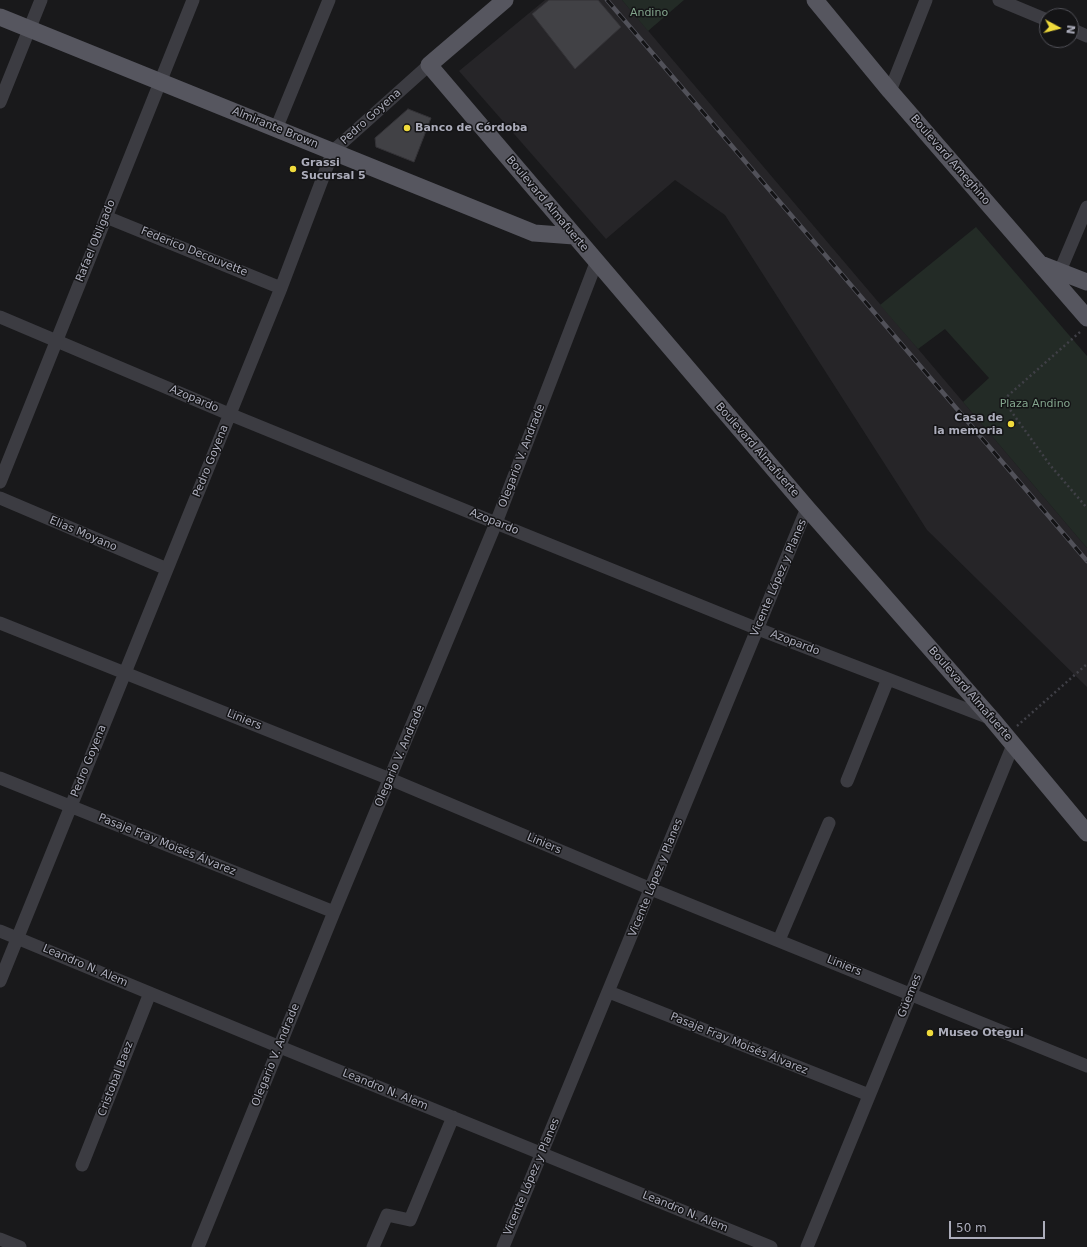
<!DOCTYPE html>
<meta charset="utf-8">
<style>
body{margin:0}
#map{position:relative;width:1087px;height:1247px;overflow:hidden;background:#19191b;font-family:"DejaVu Sans",sans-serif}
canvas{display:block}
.north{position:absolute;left:1039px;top:8px;width:40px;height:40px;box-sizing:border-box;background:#141416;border:1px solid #515158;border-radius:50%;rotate:97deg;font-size:11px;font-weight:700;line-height:16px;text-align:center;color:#acadbb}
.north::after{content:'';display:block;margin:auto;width:14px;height:18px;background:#f0db3c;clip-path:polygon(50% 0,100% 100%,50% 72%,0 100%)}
.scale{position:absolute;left:949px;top:1221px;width:96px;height:18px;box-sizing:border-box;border:2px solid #acadbb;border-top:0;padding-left:5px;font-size:12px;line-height:14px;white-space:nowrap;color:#acadbb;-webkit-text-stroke:3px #141416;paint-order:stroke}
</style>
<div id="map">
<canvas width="1087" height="1247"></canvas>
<div class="north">N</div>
<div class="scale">50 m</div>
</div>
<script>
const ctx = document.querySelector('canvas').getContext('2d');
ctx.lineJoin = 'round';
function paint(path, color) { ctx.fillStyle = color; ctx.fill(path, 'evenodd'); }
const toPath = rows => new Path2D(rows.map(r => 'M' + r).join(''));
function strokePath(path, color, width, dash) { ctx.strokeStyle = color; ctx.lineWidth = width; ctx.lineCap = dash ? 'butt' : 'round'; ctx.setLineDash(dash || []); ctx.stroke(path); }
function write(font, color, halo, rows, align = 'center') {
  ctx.font = font + ' "DejaVu Sans",sans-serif'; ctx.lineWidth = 3; ctx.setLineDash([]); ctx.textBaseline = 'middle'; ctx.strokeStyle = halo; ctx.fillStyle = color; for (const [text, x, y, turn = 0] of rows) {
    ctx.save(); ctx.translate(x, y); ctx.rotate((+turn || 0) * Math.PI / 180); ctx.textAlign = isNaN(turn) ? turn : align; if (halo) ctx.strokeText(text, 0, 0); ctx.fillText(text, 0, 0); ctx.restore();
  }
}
const built = toPath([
 [545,0,622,0,1087,548,1087,687,927,530,725,215,675,180,606,239,459,71]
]);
const green = toPath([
 [622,0,684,0,648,31],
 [976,227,1087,356,1087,548,963,402,989,378,945,329,918,349,880,305]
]);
const building = toPath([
 [549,0,598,0,621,27,575,69,532,14,549,0],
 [408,109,431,118,414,162,376,147,375,138,408,109]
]);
const path = toPath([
 [1080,332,1003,400,1050,465,1087,508],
 [1017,726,1087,664]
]);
const minor = toPath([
 [999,0,1047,20],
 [1071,29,1087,36],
 [890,91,926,0],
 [0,102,41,0],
 [276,129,329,0],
 [106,217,281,288],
 [1060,271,1087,207],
 [0,317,229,414,496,523,758,629,992,719],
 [0,482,193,0],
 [0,498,167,569],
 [0,623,390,779,651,889,1087,1066],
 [0,778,334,912],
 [847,781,888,679],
 [0,931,280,1047,771,1247],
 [779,940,829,823],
 [0,981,281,288,333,151,429,65],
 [609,992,869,1095],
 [82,1165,150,993],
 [0,1239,20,1247],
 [198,1247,334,912,496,523,596,263],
 [373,1247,387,1215,410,1220,453,1117],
 [503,1247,807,508],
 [807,1247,1013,745]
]);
const major = toPath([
 [505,0,429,65,807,508,992,719,1087,833],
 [815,0,890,91,1087,318],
 [0,17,534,233,574,236],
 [1043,265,1087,282]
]);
const rail = toPath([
 [607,0,1087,561]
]);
const markers = [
 [407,128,4,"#f0db3c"],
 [293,169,4,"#f0db3c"],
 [1011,424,4,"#f0db3c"],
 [930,1033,4,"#f0db3c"]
];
const parkNames = [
 ["Andino",649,13],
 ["Plaza Andino",1035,404]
];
const streetNames = [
 ["Pedro Goyena",371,117,-42],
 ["Almirante Brown",275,128,22],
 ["Boulevard Ameghino",950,160,49],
 ["Boulevard Almafuerte",547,204,50],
 ["Rafael Obligado",96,241,-68],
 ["Federico Decouvette",194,252,22],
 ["Azopardo",194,399,23],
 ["Boulevard Almafuerte",757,450,49],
 ["Olegario V. Andrade",522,456,-69],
 ["Pedro Goyena",211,461,-68],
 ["Azopardo",494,522,22],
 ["Elias Moyano",83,534,23],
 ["Vicente López y Planes",779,578,-67],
 ["Azopardo",795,643,21],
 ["Boulevard Almafuerte",970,694,49],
 ["Liniers",244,720,22],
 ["Olegario V. Andrade",400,756,-67],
 ["Pedro Goyena",89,761,-68],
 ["Liniers",544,844,23],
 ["Pasaje Fray Moisés Álvarez",167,845,22],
 ["Vicente López y Planes",656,878,-68],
 ["Leandro N. Alem",85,966,23],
 ["Liniers",844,966,22],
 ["Güemes",910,996,-68],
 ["Pasaje Fray Moisés Álvarez",739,1044,22],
 ["Olegario V. Andrade",276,1055,-68],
 ["Cristobal Baez",116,1079,-69],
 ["Leandro N. Alem",385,1090,22],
 ["Vicente López y Planes",532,1177,-67],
 ["Leandro N. Alem",685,1212,22]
];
const poiNames = [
 ["Banco de Córdoba",415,128],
 ["Grassi",301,163],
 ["Sucursal 5",301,176],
 ["Casa de",1003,418,"right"],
 ["la memoria",1003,431,"right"],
 ["Museo Otegui",938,1033]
];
paint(built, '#262528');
paint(green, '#232b26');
paint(building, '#414145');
strokePath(building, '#343337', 1);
strokePath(path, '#404047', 2.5, [2, 3]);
strokePath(minor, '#3c3c42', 13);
strokePath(major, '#56565f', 17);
strokePath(rail, '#515159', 4.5);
strokePath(rail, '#141416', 3, [9]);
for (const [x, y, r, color] of markers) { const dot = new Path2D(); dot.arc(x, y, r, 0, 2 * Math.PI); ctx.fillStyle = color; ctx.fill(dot); strokePath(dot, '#141416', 1.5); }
write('11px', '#83a58d', '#141416', parkNames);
write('11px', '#acadbb', '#141416', streetNames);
write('bold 11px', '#acadbb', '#141416', poiNames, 'left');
</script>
